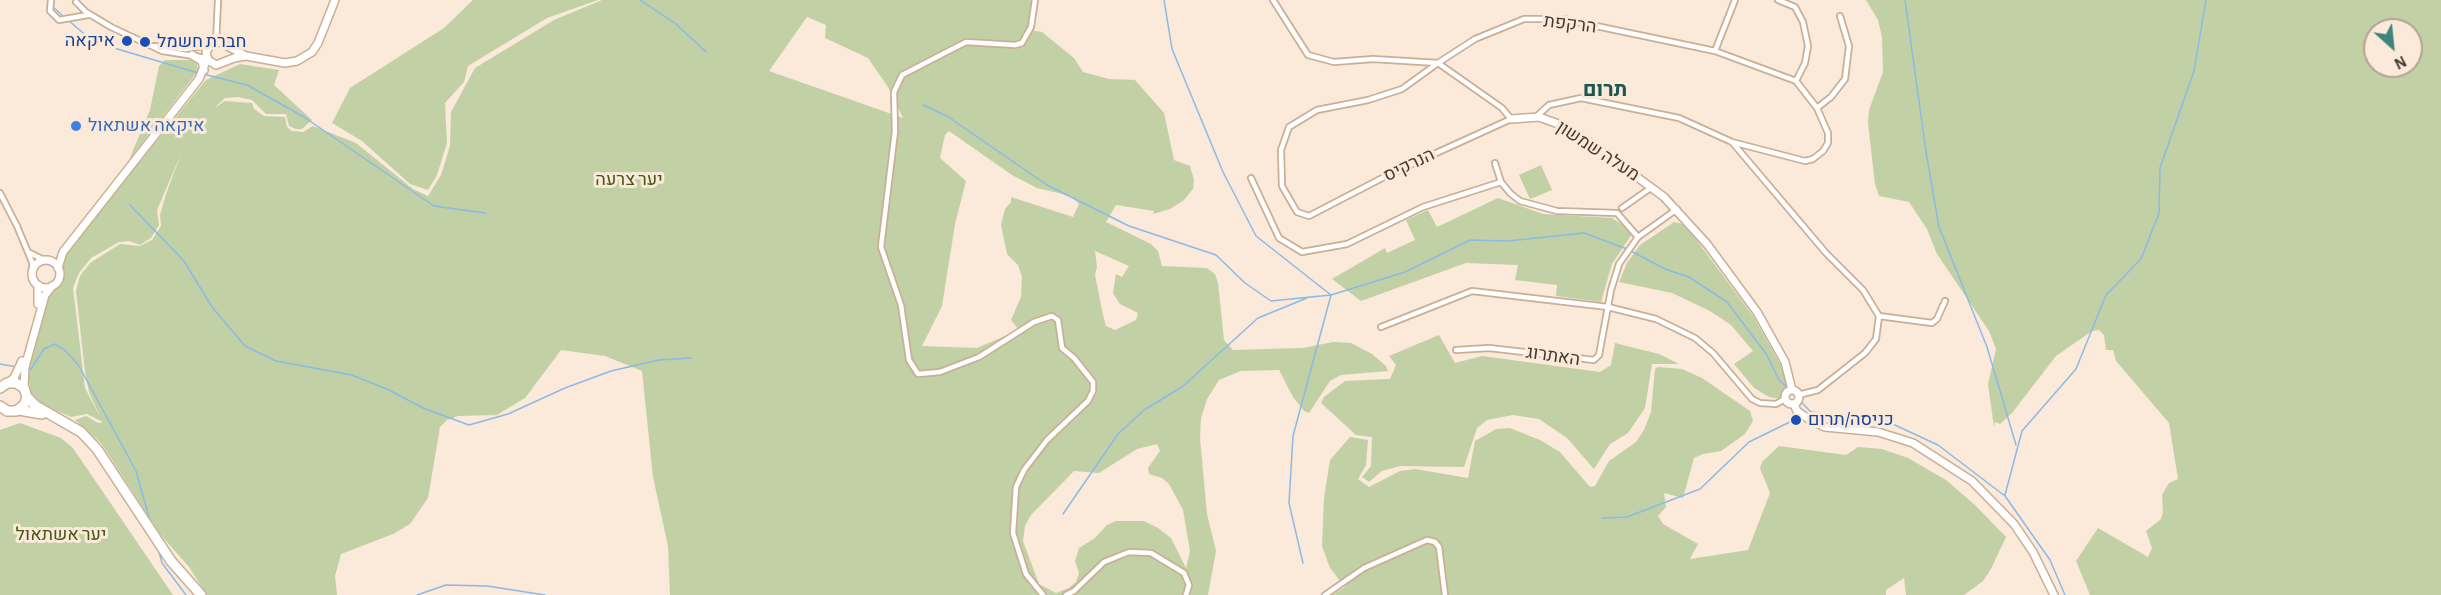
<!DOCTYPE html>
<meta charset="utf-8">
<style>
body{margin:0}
#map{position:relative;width:2441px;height:595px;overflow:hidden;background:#fbe9d9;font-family:"Alegreya Sans",sans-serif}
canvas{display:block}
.north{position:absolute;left:2363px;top:18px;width:60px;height:60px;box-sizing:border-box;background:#fbe9d9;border:2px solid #b2a395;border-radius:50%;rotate:153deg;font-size:16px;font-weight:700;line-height:24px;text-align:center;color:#44392e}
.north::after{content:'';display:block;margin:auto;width:21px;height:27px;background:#3e857d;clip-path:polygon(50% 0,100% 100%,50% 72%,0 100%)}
</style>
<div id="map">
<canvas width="2441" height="595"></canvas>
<div class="north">N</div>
</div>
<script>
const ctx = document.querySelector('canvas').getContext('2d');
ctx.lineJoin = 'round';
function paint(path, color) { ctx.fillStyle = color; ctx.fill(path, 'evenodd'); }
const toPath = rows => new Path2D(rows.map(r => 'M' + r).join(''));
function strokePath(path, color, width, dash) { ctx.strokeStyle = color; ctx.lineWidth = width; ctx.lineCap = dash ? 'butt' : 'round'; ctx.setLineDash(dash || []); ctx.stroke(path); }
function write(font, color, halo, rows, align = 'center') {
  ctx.font = font + ' "Alegreya Sans",Heebo,sans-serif'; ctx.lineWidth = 6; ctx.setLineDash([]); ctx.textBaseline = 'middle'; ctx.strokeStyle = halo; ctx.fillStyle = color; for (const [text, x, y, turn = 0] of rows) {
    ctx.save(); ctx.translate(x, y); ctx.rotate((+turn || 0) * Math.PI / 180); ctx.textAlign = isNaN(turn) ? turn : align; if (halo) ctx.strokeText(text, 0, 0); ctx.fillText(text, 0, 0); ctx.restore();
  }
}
const green = toPath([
 [473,0,598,0,547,18,468,66,464,82,445,103,447,143,437,175,428,190,410,184,362,141,332,123,350,88,444,28],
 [602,0,1032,0,1029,30,1042,32,1074,58,1083,72,1109,79,1135,80,1164,113,1174,160,1190,166,1194,180,1193,189,1184,200,1170,209,1153,214,1154,211,1116,205,1106,222,1151,244,1158,251,1162,266,1207,268,1215,274,1218,283,1224,340,1233,350,1303,348,1333,342,1351,343,1372,354,1386,366,1388,371,1341,375,1330,381,1309,413,1304,411,1293,397,1279,370,1241,371,1219,380,1207,399,1201,418,1200,438,1207,514,1216,551,1208,595,670,595,668,546,653,477,642,371,605,356,561,350,525,398,497,415,458,416,447,420,440,427,428,498,410,524,393,534,341,554,335,576,337,595,207,595,189,567,160,534,101,443,75,420,86,416,98,423,103,422,87,414,71,417,39,403,31,393,28,374,49,293,61,280,63,256,206,80,240,64,279,70,274,85,312,120,302,129,296,129,289,126,286,114,266,114,252,100,238,97,225,98,214,108,225,101,252,103,254,109,264,116,285,117,287,127,292,131,303,132,313,126,356,143,413,189,428,196,441,175,450,146,451,112,475,68,554,20],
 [807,17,826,25,825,38,868,58,888,87,903,118,769,71],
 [949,131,1012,175,1037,188,1071,196,1079,204,1073,217,1011,197,1011,202,1005,209,1001,225,1007,254,1018,265,1022,277,1021,297,1011,320,1019,330,977,348,922,346,942,306,955,224,966,181,940,158,945,135],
 [181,154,166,194,160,215,161,226,152,240,140,246,120,244,90,263,80,276,76,291,85,372,89,392,100,417,85,388,73,288,79,273,91,258,119,242,129,241,140,245,151,238,159,225,157,210],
 [1095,251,1129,266,1122,277,1116,274,1113,293,1120,304,1138,313,1136,320,1115,330,1106,326,1103,315,1095,275,1097,267],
 [1157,444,1160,451,1148,468,1149,474,1162,478,1169,484,1183,510,1190,551,1186,568,1171,538,1158,528,1144,521,1116,521,1107,525,1095,538,1079,548,1075,561,1079,573,1076,582,1069,588,1056,593,1039,584,1023,541,1025,526,1031,515,1074,471,1099,473,1137,449],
 [1866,0,2441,0,2441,595,2090,595,2076,561,2098,528,2148,557,2152,548,2146,531,2161,519,2163,512,2162,495,2169,483,2178,479,2169,423,2116,361,2113,350,2106,350,2104,335,2099,330,2092,331,2056,356,2012,413,2000,424,1995,422,1994,427,1988,384,1996,349,1989,331,1937,254,1927,229,1909,202,1879,196,1875,184,1868,123,1869,110,1883,72,1882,37,1878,20],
 [2375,30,2411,30,2411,66,2375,66],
 [165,60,192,60,197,64,198,71,129,160,150,110,159,66],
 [1541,165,1552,190,1530,199,1519,175],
 [1498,198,1543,214,1612,218,1630,230,1632,234,1612,264,1601,302,1556,296,1557,285,1515,280,1518,265,1466,263,1361,301,1332,279,1385,248,1387,253,1415,240,1406,220,1428,210,1437,227],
 [1674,222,1683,224,1692,234,1753,316,1784,371,1789,386,1781,399,1769,397,1754,388,1734,364,1753,351,1731,325,1710,311,1672,293,1619,282,1627,263,1640,245],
 [1439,335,1455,363,1482,356,1600,372,1611,365,1615,343,1659,354,1679,364,1652,364,1645,408,1628,433,1610,444,1594,469,1567,438,1539,419,1513,415,1487,420,1477,428,1464,467,1400,466,1382,471,1369,482,1362,477,1371,466,1372,437,1356,435,1321,403,1324,397,1345,381,1390,379,1396,365,1389,356],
 [1658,367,1682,369,1702,378,1750,411,1753,421,1745,434,1721,451,1703,454,1694,458,1683,498,1664,493,1666,507,1658,516,1663,524,1698,544,1690,559,1748,550,1770,493,1760,468,1762,462,1779,446,1846,455,1858,447,1882,449,1908,458,1946,480,1975,505,2006,537,1991,569,1983,581,1964,595,1906,595,1904,578,1886,590,1886,595,1332,595,1345,587,1330,568,1322,546,1324,498,1330,460,1350,437,1368,440,1366,465,1358,479,1369,487,1400,471,1415,469,1468,478,1475,441,1496,429,1510,428,1540,440,1560,452,1590,487,1595,486,1609,461,1636,442,1644,430,1651,412,1655,369],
 [20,423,61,438,73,448,173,595,0,595,0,430]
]);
const stream = toPath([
 [640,0,676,24,706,52],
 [1164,0,1172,49,1223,172,1256,236,1331,295,1293,436,1289,503,1303,563],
 [1905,0,1926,152,1939,227,1987,347,2016,445],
 [52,6,64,17],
 [68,20,83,33,114,48,198,73],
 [203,74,247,85,304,117,434,206,485,213],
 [923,105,947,116,1047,185,1129,226,1216,255,1245,283,1271,301,1331,295,1405,272,1470,240,1508,241,1584,233,1627,249],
 [130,205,184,261,212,307,245,346,276,361,352,375,389,390,423,408,469,425,508,414,565,388,611,371,659,360,691,358],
 [1631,251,1665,269,1689,277,1727,302,1767,355,1779,380,1789,389],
 [0,364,17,367],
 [28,369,31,369,44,349,55,344,66,351,79,366,136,471,150,521],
 [1792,393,1811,412,1884,420,1938,445,2005,496,2050,560,2065,595],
 [2005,495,2022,431,2076,369,2106,295,2141,259,2159,213,2160,168,2194,71,2206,0],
 [1063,514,1118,434,1144,410,1182,387,1258,318,1307,298],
 [1602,518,1627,517,1700,489,1749,442,1802,416],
 [158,548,162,563,186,595],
 [417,595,446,585,487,586,545,595]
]);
const street = toPath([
 [51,0,50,11,59,20,88,15],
 [1035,0,1031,27,1022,43,1015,45,966,42,902,75,894,92,895,131,881,247,901,305,909,360,918,374,940,372,979,357,1034,322,1052,316,1058,320,1062,348,1074,358,1093,382,1093,391,1088,401,1047,440,1024,470,1016,487,1013,533,1026,574,1043,595],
 [1273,0,1308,55,1334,62,1373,59,1438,63,1502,108,1511,119,1388,175,1309,216,1297,212,1282,186,1281,150,1289,127,1317,110,1368,100,1402,89,1438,63,1475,39,1524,19,1563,19,1715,51,1796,81,1817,108,1828,133,1828,143,1823,151,1813,159,1805,161,1732,142],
 [1778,0,1795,7,1803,22,1808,46,1805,63,1796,81],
 [76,2,86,12,111,27,162,51,207,58],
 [216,42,218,0],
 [153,46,185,49,210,45],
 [1715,51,1735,0],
 [1817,108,1831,97,1845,79,1849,46,1840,16],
 [1536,117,1549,105,1581,98,1679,118,1732,142,1826,253,1863,290,1879,316,1876,339,1865,353,1818,390,1798,395],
 [1495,163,1501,182,1510,193,1520,201,1557,211,1617,213,1638,237],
 [1251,178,1279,238,1302,252,1347,244,1423,207,1501,182],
 [0,193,17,226,32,262,33,270],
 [1622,208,1652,187],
 [30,253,44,260],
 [1879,316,1932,323,1937,319,1945,301],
 [1381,327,1472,291,1608,307,1656,319,1695,338,1713,353,1752,399,1760,403,1776,404,1785,399],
 [1456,350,1489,348,1594,360,1599,355,1611,290,1619,264,1638,237,1677,209],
 [1066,595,1074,591,1104,562,1129,552,1151,553,1184,573,1189,585,1186,595],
 [1325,595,1364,568,1427,540,1435,542,1439,547,1445,595]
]);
const secondary = toPath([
 [192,55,202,61,204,70],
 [246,56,234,58,216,65,208,60,206,52,211,44,220,42,246,56,285,63,297,61,312,52,318,43,335,0],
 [1511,119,1539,117,1564,126,1595,146,1664,197,1707,244,1757,312,1785,362,1792,390],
 '32 274a14 14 0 1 1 28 0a14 14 0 1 1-28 0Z',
 [58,268,63,252,199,79,207,59],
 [38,285,38,304],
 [7,383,14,378,22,361],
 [24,388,25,367,45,295,52,286],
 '1785 397a7 7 0 1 1 14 0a7 7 0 1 1-14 0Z',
 [1794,404,1797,411,1807,418,1825,427,1878,432,1913,443,1972,481,2014,524,2033,552,2054,595]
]);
const highway = toPath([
 [0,388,7,383,16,383,24,388,27,397,24,405,16,411,7,411,0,406],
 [27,397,36,406,81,432,97,449,171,561,201,595],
 [19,410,42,414]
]);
const markers = [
 [127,41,6,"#1a4fb4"],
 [145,42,6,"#1a4fb4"],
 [76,126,6,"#3f7fe0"],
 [1796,420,6,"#1a4fb4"]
];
const streetNames = [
 ["הרקפת",1570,24,7],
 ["מעלה שמשון",1598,151,33],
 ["הנרקיס",1409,165,-26],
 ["האתרוג",1553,356,8]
];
const transitNames = [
 ["איקאה",115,41,"right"],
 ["חברת חשמל",157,42],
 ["כניסה/תרום",1808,420]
];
const shopNames = [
 ["איקאה אשתאול",88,126]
];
const parkNames = [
 ["יער צרעה",629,180],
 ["יער אשתאול",61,535]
];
const quarterNames = [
 ["תרום",1605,90]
];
paint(green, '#c1d1a5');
strokePath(stream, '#8abae8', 1.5);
strokePath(street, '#cbaf94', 8);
strokePath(secondary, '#cbaf94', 10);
strokePath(highway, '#cbaf94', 12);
strokePath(street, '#fff', 4.5);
strokePath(secondary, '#fff', 7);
strokePath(highway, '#fff', 9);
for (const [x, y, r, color] of markers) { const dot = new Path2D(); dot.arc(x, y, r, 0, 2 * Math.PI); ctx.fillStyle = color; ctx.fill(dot); strokePath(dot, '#fbe9d9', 2); }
write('18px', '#44392e', '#fbe9d9', streetNames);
write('18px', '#164399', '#fbe9d9', transitNames, 'left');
write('18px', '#366cbe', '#fbe9d9', shopNames, 'left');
write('18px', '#465716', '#fbe9d9', parkNames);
write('bold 21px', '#1c5650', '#fbe9d9', quarterNames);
</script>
